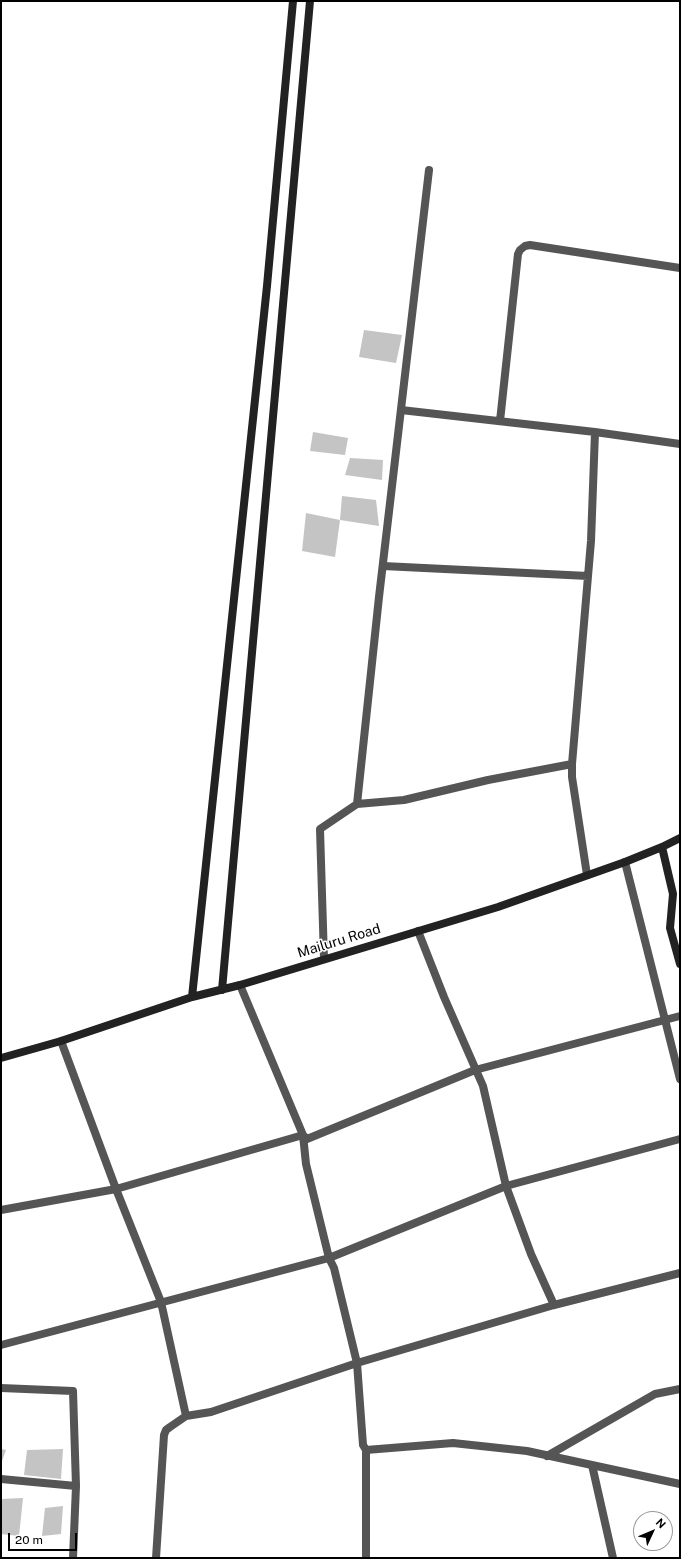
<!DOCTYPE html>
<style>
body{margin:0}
#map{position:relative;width:681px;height:1559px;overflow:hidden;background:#fff;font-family:"Public Sans",sans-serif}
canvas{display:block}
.frame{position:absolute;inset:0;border:2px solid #000;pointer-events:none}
.north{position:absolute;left:633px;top:1511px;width:40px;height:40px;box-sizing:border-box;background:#fff;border:1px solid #999;border-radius:50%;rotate:46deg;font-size:11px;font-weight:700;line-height:16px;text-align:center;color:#000}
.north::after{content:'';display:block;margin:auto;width:14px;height:18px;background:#000;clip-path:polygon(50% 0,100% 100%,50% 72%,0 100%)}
.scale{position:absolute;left:8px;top:1533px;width:69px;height:18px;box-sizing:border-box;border:2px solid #000;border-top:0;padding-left:5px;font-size:12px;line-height:14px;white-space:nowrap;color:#000;-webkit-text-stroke:3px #fff;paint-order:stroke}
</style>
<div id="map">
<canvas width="681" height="1559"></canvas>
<div class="frame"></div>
<div class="north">N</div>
<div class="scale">20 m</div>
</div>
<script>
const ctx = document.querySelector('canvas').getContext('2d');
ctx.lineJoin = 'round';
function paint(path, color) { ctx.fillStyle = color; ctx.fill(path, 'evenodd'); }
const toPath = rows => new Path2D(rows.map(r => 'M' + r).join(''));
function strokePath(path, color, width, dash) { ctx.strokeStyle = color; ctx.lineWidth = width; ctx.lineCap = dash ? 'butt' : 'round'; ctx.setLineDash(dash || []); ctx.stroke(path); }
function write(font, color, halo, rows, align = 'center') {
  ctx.font = font + ' "Public Sans",sans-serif'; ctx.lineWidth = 3; ctx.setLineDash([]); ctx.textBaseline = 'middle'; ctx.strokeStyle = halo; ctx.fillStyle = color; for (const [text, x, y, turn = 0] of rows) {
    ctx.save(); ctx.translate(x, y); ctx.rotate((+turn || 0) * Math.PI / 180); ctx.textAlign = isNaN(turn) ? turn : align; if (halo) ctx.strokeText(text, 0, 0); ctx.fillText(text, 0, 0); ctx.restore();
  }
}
const building = toPath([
 [364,330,402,335,396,363,359,357],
 [313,432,348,438,345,455,310,451],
 [350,458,383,460,382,480,345,475],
 [342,496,376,500,379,526,340,520],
 [306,513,340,520,335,557,302,551],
 [1,1449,6,1450,1,1464],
 [63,1449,61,1479,24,1475,27,1450],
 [23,1498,19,1536,1,1534,1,1499],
 [63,1506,61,1534,42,1536,45,1508]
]);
const street = toPath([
 [401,410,595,432,680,444],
 [500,421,518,254,520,250,525,246,530,245,680,268],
 [383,566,588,576],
 [357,804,404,800,488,780,572,764],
 [625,862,680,1079],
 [587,875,572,777,572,764,591,541,595,432],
 [418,931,444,997,483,1086,506,1186,531,1254,554,1305],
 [324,959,320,829,357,804,379,597,429,170],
 [240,985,303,1135,306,1164,329,1258,334,1268,357,1363,363,1445,366,1450,453,1443,527,1451,680,1484],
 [61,1041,116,1189,161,1302,186,1416,211,1412,357,1363,554,1305,680,1273],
 [1,1210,116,1189,303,1135,307,1139,475,1070,680,1016],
 [1,1345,329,1258,506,1186,680,1139],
 [1,1388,73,1391,76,1486,73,1558],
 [547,1456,655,1394,680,1389],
 [592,1465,613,1558],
 [1,1479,76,1486],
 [156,1558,164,1435,166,1430,170,1427,186,1416],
 [366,1558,366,1450]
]);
const secondary = toPath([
 [662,847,673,894,670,928,680,964],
 [222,990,310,1],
 [192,997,267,286,293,1],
 [1,1058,61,1041,192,997,240,985,498,907,625,862,662,847,680,838]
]);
const streetNames = [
 ["Mailuru Road",339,941,-17]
];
paint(building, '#c4c4c4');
strokePath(street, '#555', 8);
strokePath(secondary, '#222', 8);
write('14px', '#000', '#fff', streetNames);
</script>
